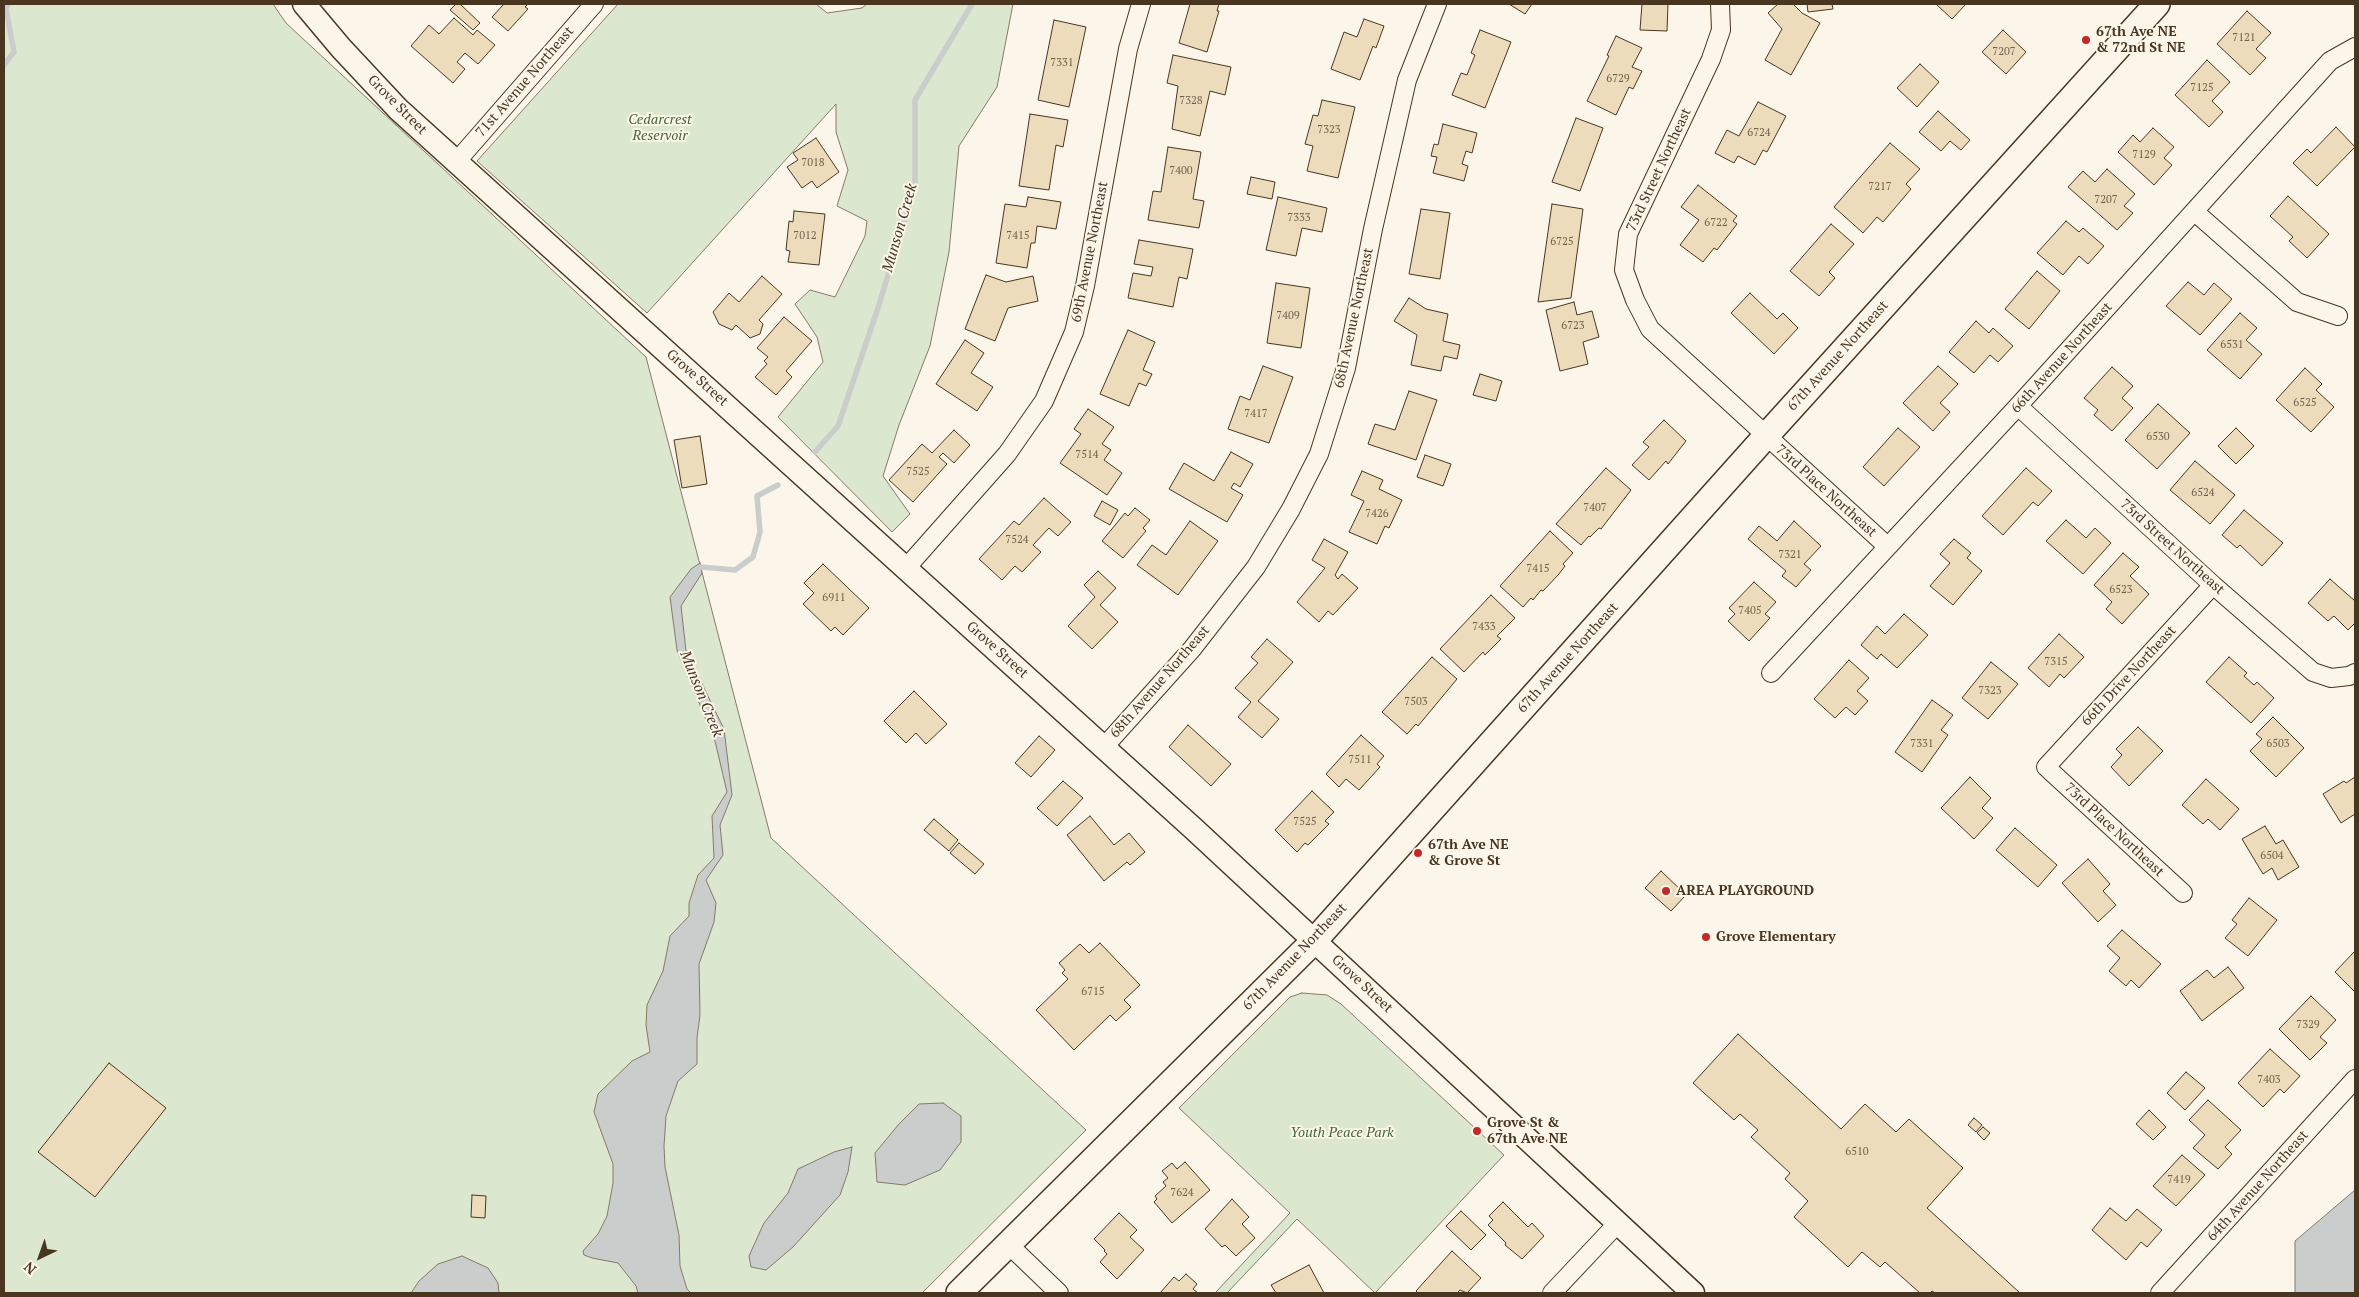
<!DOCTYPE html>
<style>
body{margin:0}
#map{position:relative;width:2359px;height:1297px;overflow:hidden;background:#fbf6e9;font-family:"PT Serif",serif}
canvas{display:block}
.frame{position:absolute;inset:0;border:5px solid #4a3520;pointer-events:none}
.north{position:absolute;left:15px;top:1232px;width:50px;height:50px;-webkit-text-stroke:4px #fbf6e9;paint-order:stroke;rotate:222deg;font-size:14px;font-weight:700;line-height:20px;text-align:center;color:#4a3520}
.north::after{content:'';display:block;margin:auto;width:18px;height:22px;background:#4a3520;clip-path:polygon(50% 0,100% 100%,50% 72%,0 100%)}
</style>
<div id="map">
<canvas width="2359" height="1297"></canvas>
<div class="frame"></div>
<div class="north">N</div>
</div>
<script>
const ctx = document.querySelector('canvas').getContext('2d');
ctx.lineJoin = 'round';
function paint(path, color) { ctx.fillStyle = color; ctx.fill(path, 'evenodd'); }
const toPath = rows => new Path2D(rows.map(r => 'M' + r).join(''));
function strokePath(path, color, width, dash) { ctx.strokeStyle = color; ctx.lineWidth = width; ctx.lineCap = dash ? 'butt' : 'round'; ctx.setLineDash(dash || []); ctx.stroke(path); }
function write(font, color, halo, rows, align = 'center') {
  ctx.font = font + ' "PT Serif",serif'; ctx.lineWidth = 4; ctx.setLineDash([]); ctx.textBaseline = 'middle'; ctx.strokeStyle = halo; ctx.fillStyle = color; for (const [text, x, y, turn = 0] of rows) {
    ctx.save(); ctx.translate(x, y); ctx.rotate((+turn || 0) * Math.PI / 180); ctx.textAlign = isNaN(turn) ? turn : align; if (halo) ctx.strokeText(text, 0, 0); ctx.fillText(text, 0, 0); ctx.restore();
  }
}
const green = toPath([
 [4,4,273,4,286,23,646,357,771,838,1086,1130,922,1293,4,1293,4,4],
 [618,4,816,4,827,13,862,8,867,4,1013,4,997,87,959,146,949,252,930,346,899,425,883,476,910,514,892,532,778,417,823,362,817,337,795,304,810,290,835,297,865,236,867,221,837,206,848,170,836,132,836,104,647,313,477,161,618,4],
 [1302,993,1327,995,1341,1004,1504,1155,1375,1293,1297,1219,1227,1293,1215,1293,1290,1213,1179,1108,1290,997,1302,993]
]);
const water = toPath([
 [700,563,702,573,681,606,686,651,724,729,732,795,720,825,723,855,706,880,716,903,714,922,699,964,700,1015,697,1038,697,1064,678,1081,666,1116,664,1146,665,1167,679,1235,680,1266,687,1289,691,1293,638,1293,636,1286,618,1263,592,1258,584,1255,583,1251,598,1234,607,1216,613,1183,613,1164,594,1112,598,1094,632,1061,650,1052,646,1025,647,1005,663,971,670,936,689,916,689,903,698,875,714,858,712,816,727,792,715,741,677,650,670,597,691,569,700,563],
 [943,1103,961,1116,961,1142,940,1170,905,1185,877,1182,875,1153,899,1124,919,1104,943,1103],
 [852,1147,848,1172,840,1195,793,1247,766,1270,751,1267,749,1256,764,1223,788,1193,798,1169,834,1152,852,1147],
 [2355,1190,2355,1293,2295,1293,2295,1241,2355,1190],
 [462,1256,488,1268,498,1283,499,1293,411,1293,419,1281,438,1264,462,1256]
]);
const stream = toPath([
 [4,65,14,52,6,9,8,4],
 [815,452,838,426,878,308,915,186,915,100,972,4],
 [695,571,701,567,735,570,753,557,760,532,757,496,778,485]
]);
const building = toPath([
 [456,4,460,4,480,23,473,30,450,10,456,4],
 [504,4,528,4,525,7,528,9,508,31,492,17,504,4],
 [1190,4,1219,4,1217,11,1219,11,1207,52,1179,43,1190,4],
 [1509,4,1532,4,1525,14,1509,4],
 [1642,4,1668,4,1667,31,1640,30,1642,4],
 [1778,4,1793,4,1802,13,1820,23,1791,75,1765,60,1782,29,1768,13,1778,4],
 [1807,4,1832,4,1833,9,1808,12,1807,4],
 [1936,4,1966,4,1952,19,1936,4],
 [2247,11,2271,33,2256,49,2266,58,2250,75,2217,44,2247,11],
 [454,18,473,35,477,30,495,45,478,64,465,53,457,62,465,69,453,83,411,46,429,25,439,34,454,18],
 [1364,19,1384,26,1376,48,1373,46,1360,80,1331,69,1344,32,1357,37,1364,19],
 [1054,20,1086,27,1069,107,1038,100,1054,20],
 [1480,30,1511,42,1485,108,1452,95,1461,73,1467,75,1475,55,1471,53,1480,30],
 [2003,30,2026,52,2006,74,1982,52,2003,30],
 [1616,36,1642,48,1632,67,1642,71,1633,89,1629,87,1616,115,1587,101,1609,56,1607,55,1616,36],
 [1173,55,1231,67,1225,95,1210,91,1200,136,1172,129,1178,86,1167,83,1173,55],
 [2207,60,2230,82,2212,101,2223,112,2209,127,2175,95,2207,60],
 [1920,64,1939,82,1917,107,1897,88,1920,64],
 [1322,100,1355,107,1338,178,1307,171,1313,146,1305,144,1313,115,1318,116,1322,100],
 [1758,102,1786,116,1767,152,1763,150,1755,165,1738,156,1734,163,1715,153,1727,130,1739,136,1758,102],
 [1938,111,1970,140,1961,150,1950,141,1941,151,1919,132,1938,111],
 [1030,114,1068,120,1063,147,1056,145,1049,190,1019,186,1030,114],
 [1576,118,1603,128,1580,191,1552,182,1576,118],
 [1443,124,1477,133,1472,153,1466,151,1462,164,1468,166,1464,181,1433,173,1437,157,1431,156,1434,144,1438,145,1443,124],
 [2336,127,2355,147,2317,186,2293,163,2307,149,2311,153,2336,127],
 [2153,128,2174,147,2164,158,2172,165,2154,185,2118,152,2133,135,2140,142,2153,128],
 [816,138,839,172,817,188,812,181,802,188,787,167,798,160,793,153,816,138],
 [1890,143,1920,169,1906,184,1911,189,1883,222,1877,217,1863,233,1834,207,1890,143],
 [1168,147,1201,152,1193,199,1204,201,1199,228,1148,220,1153,191,1161,192,1168,147],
 [2107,169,2135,194,2124,206,2133,213,2117,230,2068,187,2083,171,2095,182,2107,169],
 [1251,177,1275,182,1272,199,1247,194,1251,177],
 [1698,185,1737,216,1733,221,1737,224,1717,250,1714,248,1703,262,1680,245,1699,220,1681,207,1698,185],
 [2288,196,2329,234,2307,258,2289,241,2293,237,2270,216,2288,196],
 [1028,197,1061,202,1056,229,1037,226,1035,243,1031,243,1027,268,996,263,1005,204,1026,207,1028,197],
 [1278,197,1327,208,1322,232,1302,228,1296,256,1266,250,1278,197],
 [1552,204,1583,209,1571,298,1538,302,1552,204],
 [1421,209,1450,213,1440,279,1409,274,1421,209],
 [794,211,825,214,819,265,788,262,790,251,786,250,789,221,793,222,794,211],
 [2066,221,2079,232,2083,228,2104,246,2088,264,2079,256,2063,275,2037,253,2066,221],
 [1831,224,1854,244,1829,272,1835,278,1819,296,1790,271,1831,224],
 [1139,240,1193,249,1187,279,1179,277,1173,307,1128,298,1133,273,1151,276,1153,267,1134,264,1139,240],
 [2037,271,2060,291,2029,329,2005,309,2037,271],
 [986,275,1006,282,1033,276,1038,301,1008,308,995,341,965,329,986,275],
 [762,276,782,294,759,320,763,324,760,334,750,338,736,325,732,330,719,324,713,312,729,293,739,302,762,276],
 [2188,282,2204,295,2214,283,2232,299,2200,335,2166,306,2188,282],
 [1276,283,1310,288,1301,348,1267,343,1276,283],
 [1750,293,1777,319,1783,313,1798,328,1774,354,1731,313,1750,293],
 [1409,298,1426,309,1448,314,1443,341,1460,345,1457,359,1444,356,1441,371,1411,365,1417,335,1394,321,1409,298],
 [1574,302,1577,315,1592,311,1599,337,1583,342,1588,364,1560,371,1546,310,1574,302],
 [2240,313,2257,328,2246,340,2262,354,2240,379,2207,350,2240,313],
 [784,317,812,341,786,371,792,377,776,395,755,377,767,364,764,361,768,357,757,348,784,317],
 [1976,321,1989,333,1993,328,2013,346,1998,362,1990,355,1974,373,1949,352,1976,321],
 [1128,330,1155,342,1143,370,1152,374,1146,386,1139,383,1129,406,1100,394,1128,330],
 [965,340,984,353,971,373,993,387,977,411,936,384,965,340],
 [1263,366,1293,377,1269,443,1228,429,1240,396,1250,400,1263,366],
 [1938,366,1958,384,1940,403,1950,412,1933,431,1903,403,1938,366],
 [2112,367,2133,386,2122,398,2133,408,2112,431,2094,415,2098,410,2084,398,2112,367],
 [2305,368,2322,384,2316,390,2334,407,2311,432,2276,400,2305,368],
 [1480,374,1502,381,1496,401,1473,395,1480,374],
 [1409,391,1437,400,1416,460,1368,444,1375,424,1395,430,1409,391],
 [2158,404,2190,433,2157,469,2125,440,2158,404],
 [1088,409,1114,427,1102,444,1111,450,1104,460,1122,473,1107,495,1060,463,1081,434,1074,429,1088,409],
 [1664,420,1686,441,1668,464,1666,461,1649,480,1632,465,1649,447,1643,442,1664,420],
 [1898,428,1920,447,1884,486,1863,467,1898,428],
 [2236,428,2254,446,2236,464,2218,446,2236,428],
 [954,430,970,445,954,463,943,453,939,457,947,464,913,502,889,480,922,444,932,453,954,430],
 [700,436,707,484,682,488,674,440,700,436],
 [1231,452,1253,464,1240,487,1234,483,1231,488,1243,495,1227,522,1169,489,1184,463,1214,481,1231,452],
 [1425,455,1451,464,1443,486,1417,477,1425,455],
 [2195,461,2235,495,2210,524,2170,490,2195,461],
 [1606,468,1631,490,1601,529,1599,528,1590,537,1589,536,1581,545,1556,524,1606,468],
 [2026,468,2052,491,2038,506,2033,502,2003,535,1982,516,2026,468],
 [1362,471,1383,480,1379,489,1402,500,1389,528,1385,526,1377,544,1349,532,1364,501,1351,495,1362,471],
 [1044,498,1071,522,1058,536,1049,528,1033,545,1041,552,1022,572,1015,566,1002,580,979,559,1014,521,1019,525,1044,498],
 [1102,501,1118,510,1110,525,1094,516,1102,501],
 [1135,508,1150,520,1143,528,1146,531,1123,558,1102,541,1125,513,1128,516,1135,508],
 [2244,510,2283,543,2262,566,2240,545,2237,548,2222,535,2244,510],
 [2066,520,2086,538,2095,528,2111,543,2083,574,2046,541,2066,520],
 [1190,521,1218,541,1178,595,1137,565,1152,545,1166,555,1190,521],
 [1794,521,1821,546,1804,564,1811,570,1796,587,1782,576,1786,571,1748,539,1759,526,1777,541,1794,521],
 [1550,531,1573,553,1563,564,1565,566,1559,574,1543,591,1541,590,1533,600,1531,598,1523,607,1500,586,1550,531],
 [1324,539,1348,552,1335,575,1338,579,1342,574,1358,588,1333,615,1328,611,1319,622,1297,602,1325,568,1312,560,1324,539],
 [1954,539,1971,553,1967,558,1982,571,1953,605,1930,586,1950,563,1940,554,1954,539],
 [2123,553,2139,567,2130,576,2149,594,2122,624,2106,609,2112,602,2094,585,2123,553],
 [823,564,869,608,843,635,835,627,831,631,803,604,814,593,804,583,823,564],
 [1098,571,1116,588,1100,605,1118,622,1092,649,1068,626,1095,597,1084,585,1098,571],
 [2330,579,2355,601,2355,623,2348,630,2334,616,2328,621,2308,603,2330,579],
 [1754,582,1776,602,1765,614,1770,618,1749,641,1728,621,1735,614,1729,608,1754,582],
 [1491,595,1515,618,1497,636,1501,639,1485,655,1483,652,1464,672,1440,649,1491,595],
 [1904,614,1928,635,1897,668,1881,654,1877,659,1861,645,1877,626,1885,634,1904,614],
 [2059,634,2084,657,2064,678,2060,674,2049,687,2028,668,2059,634],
 [1267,639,1293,662,1258,701,1279,719,1262,738,1238,717,1251,702,1235,688,1258,663,1251,657,1267,639],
 [1432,657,1457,679,1418,726,1416,724,1407,734,1382,712,1432,657],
 [2229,657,2247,673,2244,676,2254,685,2257,682,2274,698,2251,723,2206,682,2229,657],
 [1849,660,1869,678,1857,691,1868,701,1855,715,1846,707,1835,718,1814,699,1849,660],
 [1991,662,2018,684,1988,719,1962,698,1991,662],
 [914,691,947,724,926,744,916,733,906,743,884,721,914,691],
 [1932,700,1953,715,1941,730,1948,735,1922,772,1895,752,1932,700],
 [2273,717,2304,748,2276,777,2250,751,2262,739,2256,734,2273,717],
 [1188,725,1231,764,1211,786,1169,747,1188,725],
 [2138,727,2163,751,2129,786,2111,767,2122,755,2116,749,2138,727],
 [1361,735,1384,756,1377,764,1380,767,1359,790,1346,779,1339,787,1326,774,1361,735],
 [1039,736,1055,750,1031,777,1015,763,1039,736],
 [1970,777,1991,798,1982,808,1993,818,1974,839,1941,808,1970,777],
 [2355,777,2355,814,2341,823,2323,794,2344,781,2346,783,2355,777],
 [2206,779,2239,809,2220,830,2208,819,2203,824,2182,805,2206,779],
 [1063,781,1083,798,1057,826,1037,808,1063,781],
 [1312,791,1334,812,1325,821,1329,824,1308,845,1305,843,1297,852,1275,830,1312,791],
 [1090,816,1114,845,1129,833,1145,852,1130,865,1127,862,1104,881,1067,835,1090,816],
 [934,819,958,840,949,851,924,830,934,819],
 [2265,826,2276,844,2283,840,2299,867,2278,880,2272,868,2263,874,2242,839,2265,826],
 [2015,828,2057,865,2038,887,1996,850,2015,828],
 [959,843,984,864,975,874,950,853,959,843],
 [2088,859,2110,884,2103,891,2116,905,2098,922,2062,883,2088,859],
 [1661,871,1686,895,1671,911,1645,888,1661,871],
 [2249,898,2277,920,2248,956,2225,938,2237,924,2232,920,2249,898],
 [2122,930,2161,964,2139,988,2131,980,2126,986,2109,971,2120,958,2107,946,2122,930],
 [1100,943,1140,985,1124,1000,1131,1007,1116,1021,1110,1015,1074,1050,1036,1010,1068,979,1062,973,1065,970,1059,963,1080,944,1089,953,1100,943],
 [2355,951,2355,992,2335,972,2355,951],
 [2228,967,2244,988,2202,1021,2180,991,2207,970,2214,978,2228,967],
 [2311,996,2336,1020,2320,1037,2327,1043,2310,1060,2279,1029,2311,996],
 [1738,1034,1841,1129,1865,1104,1896,1132,1909,1119,1963,1168,1927,1208,2020,1293,1935,1293,1932,1291,1930,1293,1920,1293,1885,1262,1880,1267,1862,1252,1848,1267,1794,1217,1808,1201,1785,1179,1790,1173,1751,1137,1758,1130,1740,1114,1734,1120,1693,1083,1738,1034],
 [2270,1049,2300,1076,2284,1093,2280,1089,2263,1107,2238,1083,2270,1049],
 [109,1063,166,1108,95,1197,38,1152,109,1063],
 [2186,1072,2205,1088,2185,1110,2167,1093,2186,1072],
 [2208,1100,2241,1130,2225,1147,2232,1154,2218,1169,2193,1148,2205,1135,2189,1120,2208,1100],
 [2149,1110,2166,1127,2153,1140,2136,1124,2149,1110],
 [1974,1118,1982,1125,1976,1132,1968,1125,1974,1118],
 [1983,1127,1990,1133,1984,1140,1977,1133,1983,1127],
 [2182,1155,2205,1175,2176,1206,2153,1186,2182,1155],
 [1185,1162,1210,1190,1172,1223,1154,1202,1157,1199,1155,1196,1166,1186,1163,1182,1168,1178,1162,1171,1172,1163,1177,1169,1185,1162],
 [472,1195,486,1196,485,1218,471,1217,472,1195],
 [1232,1199,1249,1217,1242,1224,1255,1238,1236,1256,1225,1245,1222,1247,1205,1229,1232,1199],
 [1503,1202,1528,1227,1532,1223,1544,1236,1522,1259,1505,1245,1506,1243,1488,1225,1493,1220,1489,1216,1503,1202],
 [2110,1208,2126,1221,2137,1209,2162,1230,2147,1247,2141,1242,2126,1260,2092,1230,2110,1208],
 [1461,1211,1486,1235,1471,1250,1446,1226,1461,1211],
 [1119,1213,1137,1230,1130,1237,1144,1250,1117,1279,1100,1262,1107,1254,1104,1251,1105,1250,1094,1239,1119,1213],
 [1452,1251,1481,1278,1467,1293,1460,1290,1457,1293,1418,1293,1416,1291,1452,1251],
 [1309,1265,1324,1293,1276,1293,1271,1285,1309,1265],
 [1186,1274,1197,1284,1193,1289,1198,1293,1160,1293,1174,1277,1179,1281,1186,1274]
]);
const minor = toPath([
 [1720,4,1721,30,1711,59,1628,234,1624,270,1635,300,1650,329,1887,546],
 [457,161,594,4],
 [2195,212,2297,302,2338,316],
 [2018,406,2213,585,2313,672,2331,678,2349,676,2355,673],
 [907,567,1007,454,1044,401,1074,332,1085,286,1128,49,1141,4],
 [1771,673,2018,406,2330,61,2355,47],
 [1104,747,1192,649,1256,567,1291,509,1319,454,1346,368,1373,229,1407,80,1437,4],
 [2183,893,2046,767,2213,585],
 [1008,1244,1059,1293],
 [1552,1293,1617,1224],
 [2160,1293,2355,1079]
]);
const tertiary = toPath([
 [304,4,341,48,398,109,1195,830,1693,1293]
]);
const secondary = toPath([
 [959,1293,1315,940,1766,436,2157,4]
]);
const markers = [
 [2086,40,5,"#c62828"],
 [1418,853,5,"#c62828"],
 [1666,891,5,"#c62828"],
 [1706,937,5,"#c62828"],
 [1477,1131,5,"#c62828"]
];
const numberNames = [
 ["7121",2244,38],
 ["7207",2004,52],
 ["7331",1062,63],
 ["6729",1618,79],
 ["7125",2202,88],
 ["7328",1191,101],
 ["7323",1329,130],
 ["6724",1759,133],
 ["7129",2144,155],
 ["7018",813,163],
 ["7400",1181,171],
 ["7217",1880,187],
 ["7207",2106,200],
 ["7333",1299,218],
 ["6722",1716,223],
 ["7012",805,236],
 ["7415",1018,236],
 ["6725",1562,242],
 ["7409",1288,316],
 ["6723",1573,326],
 ["6531",2232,345],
 ["6525",2305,403],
 ["7417",1256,414],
 ["6530",2158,437],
 ["7514",1087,455],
 ["7525",918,472],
 ["6524",2203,493],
 ["7407",1595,508],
 ["7426",1377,514],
 ["7524",1017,540],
 ["7321",1790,555],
 ["7415",1538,569],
 ["6523",2121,590],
 ["6911",834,598],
 ["7405",1750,611],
 ["7433",1484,627],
 ["7315",2056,662],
 ["7323",1990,691],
 ["7503",1416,702],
 ["7331",1922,744],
 ["6503",2278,744],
 ["7511",1360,760],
 ["7525",1305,822],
 ["6504",2272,856],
 ["6715",1093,992],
 ["7329",2308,1025],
 ["7403",2269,1080],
 ["6510",1857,1152],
 ["7419",2179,1180],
 ["7624",1182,1193]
];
const poiNames = [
 ["67th Ave NE",2096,32],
 ["& 72nd St NE",2096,48],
 ["67th Ave NE",1428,845],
 ["& Grove St",1428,861],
 ["AREA PLAYGROUND",1676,891],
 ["Grove Elementary",1716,937],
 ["Grove St &",1487,1123],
 ["67th Ave NE",1487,1139]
];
const streetNames = [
 ["71st Avenue Northeast",525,82,-49],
 ["Grove Street",397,105,45],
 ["73rd Street Northeast",1659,170,-65],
 ["69th Avenue Northeast",1090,252,-79],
 ["68th Avenue Northeast",1354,318,-78],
 ["67th Avenue Northeast",1838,356,-48],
 ["66th Avenue Northeast",2062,358,-48],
 ["Grove Street",697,378,42],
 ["73rd Place Northeast",1826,491,42],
 ["73rd Street Northeast",2172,547,42],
 ["Grove Street",997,650,42],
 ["67th Avenue Northeast",1568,658,-48],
 ["66th Drive Northeast",2129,676,-47],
 ["68th Avenue Northeast",1160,682,-49],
 ["73rd Place Northeast",2114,830,43],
 ["67th Avenue Northeast",1295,957,-46],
 ["Grove Street",1362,984,43],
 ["64th Avenue Northeast",2258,1186,-48]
];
const parkNames = [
 ["Cedarcrest",660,120],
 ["Reservoir",660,136],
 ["Youth Peace Park",1342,1133]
];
const waterNames = [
 ["Munson Creek",900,228,-74],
 ["Munson Creek",701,694,68]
];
paint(green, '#dce7d0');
strokePath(green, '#887966', 1);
paint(water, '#c9cecd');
strokePath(water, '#887966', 1);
strokePath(stream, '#c9cecd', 5.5);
paint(building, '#ecdcbc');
strokePath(building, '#4a3520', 1);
strokePath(minor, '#4a3520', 20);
strokePath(tertiary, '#4a3520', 25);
strokePath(secondary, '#4a3520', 28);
strokePath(minor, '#fbf6e9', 18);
strokePath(tertiary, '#fbf6e9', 22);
strokePath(secondary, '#fbf6e9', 25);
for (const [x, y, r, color] of markers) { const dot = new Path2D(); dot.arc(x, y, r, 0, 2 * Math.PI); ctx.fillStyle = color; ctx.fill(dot); strokePath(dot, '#fbf6e9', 2); }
write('11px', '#725f47', null, numberNames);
write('bold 14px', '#4a3520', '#fbf6e9', poiNames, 'left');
write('14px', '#4a3520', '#fbf6e9', streetNames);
write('italic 14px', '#436837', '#fbf6e9', parkNames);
write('italic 15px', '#4a3520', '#fbf6e9', waterNames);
</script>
